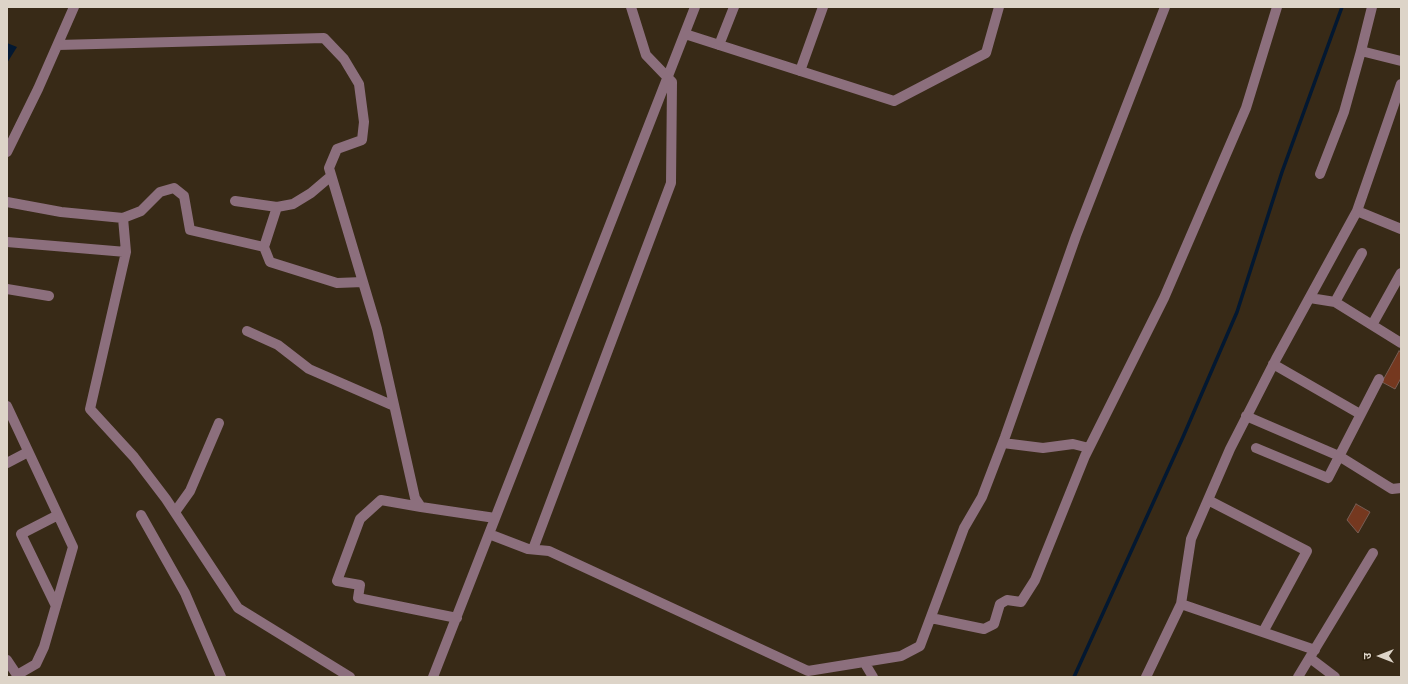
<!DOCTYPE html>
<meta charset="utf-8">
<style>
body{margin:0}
#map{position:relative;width:1408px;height:684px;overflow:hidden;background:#382a17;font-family:"Varela Round","Noto Sans Devanagari",sans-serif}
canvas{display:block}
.frame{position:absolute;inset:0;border:8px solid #ddd4c8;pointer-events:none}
.north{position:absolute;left:1360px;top:636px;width:40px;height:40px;-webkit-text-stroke:3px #2d200d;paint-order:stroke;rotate:270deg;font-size:11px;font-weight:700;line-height:16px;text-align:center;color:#ddd4c8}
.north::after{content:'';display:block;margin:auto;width:14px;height:18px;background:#ddd4c8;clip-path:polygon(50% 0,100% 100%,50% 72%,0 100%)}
</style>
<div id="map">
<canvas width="1408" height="684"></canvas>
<div class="frame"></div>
<div class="north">उ</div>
</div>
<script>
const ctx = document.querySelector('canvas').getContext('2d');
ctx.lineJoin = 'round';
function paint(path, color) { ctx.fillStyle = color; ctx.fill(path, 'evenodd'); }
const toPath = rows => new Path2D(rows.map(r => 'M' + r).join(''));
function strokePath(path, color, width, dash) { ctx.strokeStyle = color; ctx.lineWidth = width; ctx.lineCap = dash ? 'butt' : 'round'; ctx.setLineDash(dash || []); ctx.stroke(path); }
const water = toPath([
 [7,43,17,47,7,63]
]);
const stream = toPath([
 [1074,677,1183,437,1237,312,1282,172,1342,7]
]);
const building = toPath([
 [1399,351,1401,352,1401,378,1395,389,1382,382,1399,351],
 [1356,504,1370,512,1358,533,1347,520,1356,504]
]);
const minor = toPath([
 [685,34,894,101,986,53,999,7],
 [58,45,324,38,344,59,359,84,364,122,362,140,337,149,329,168,377,329,415,498,421,507,495,518],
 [719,45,734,7],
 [1361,51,1401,61],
 [800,71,823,7],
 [7,152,38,89,74,7],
 [1320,174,1344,112,1361,51,1372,7],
 [235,201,277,207,293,204,311,193,331,176],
 [7,202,61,212,123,218,141,211,160,192,174,188,184,196,190,230,264,247,277,207],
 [1357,211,1401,229],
 [123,218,126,252],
 [7,242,126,252,90,409,134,457,166,499,238,608,350,677],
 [264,247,270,262,337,283,363,282],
 [1362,253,1335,302,1401,343],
 [7,289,49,296],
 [1310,298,1335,302],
 [1372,325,1401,273],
 [247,331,278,345,309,369,394,406],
 [1273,364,1360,414],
 [7,406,73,547,44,647,36,664,17,675,7,660],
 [1246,416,1339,456,1392,489,1401,488],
 [1003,443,1043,448,1073,444,1089,448],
 [1256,448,1328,478,1379,379],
 [7,463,28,452],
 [1208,500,1307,551,1263,632],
 [421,507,381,500,360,519,337,581,360,585,358,598,457,618],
 [175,512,190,491,219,423],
 [141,515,185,593,221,677],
 [489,534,528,549,549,551,808,671,901,656,920,646,964,528,982,497,1005,437,1076,236,1165,7],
 [533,549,671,183,672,82,646,55,631,7],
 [56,606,21,534,58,515],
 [931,618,984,629,994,624,1000,604,1007,600,1021,602,1035,580,1085,456,1164,298,1246,108,1277,7],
 [1315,650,1181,604,1191,539,1230,449,1276,359,1357,211,1401,84],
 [1310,658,1335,677],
 [864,662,873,677],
 [433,677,695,7],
 [1146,677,1181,604],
 [1298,677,1373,553]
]);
paint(water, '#031831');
strokePath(stream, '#031831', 3.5);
paint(building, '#75381f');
strokePath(building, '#775d54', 1);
strokePath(minor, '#8c6f7d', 10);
</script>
